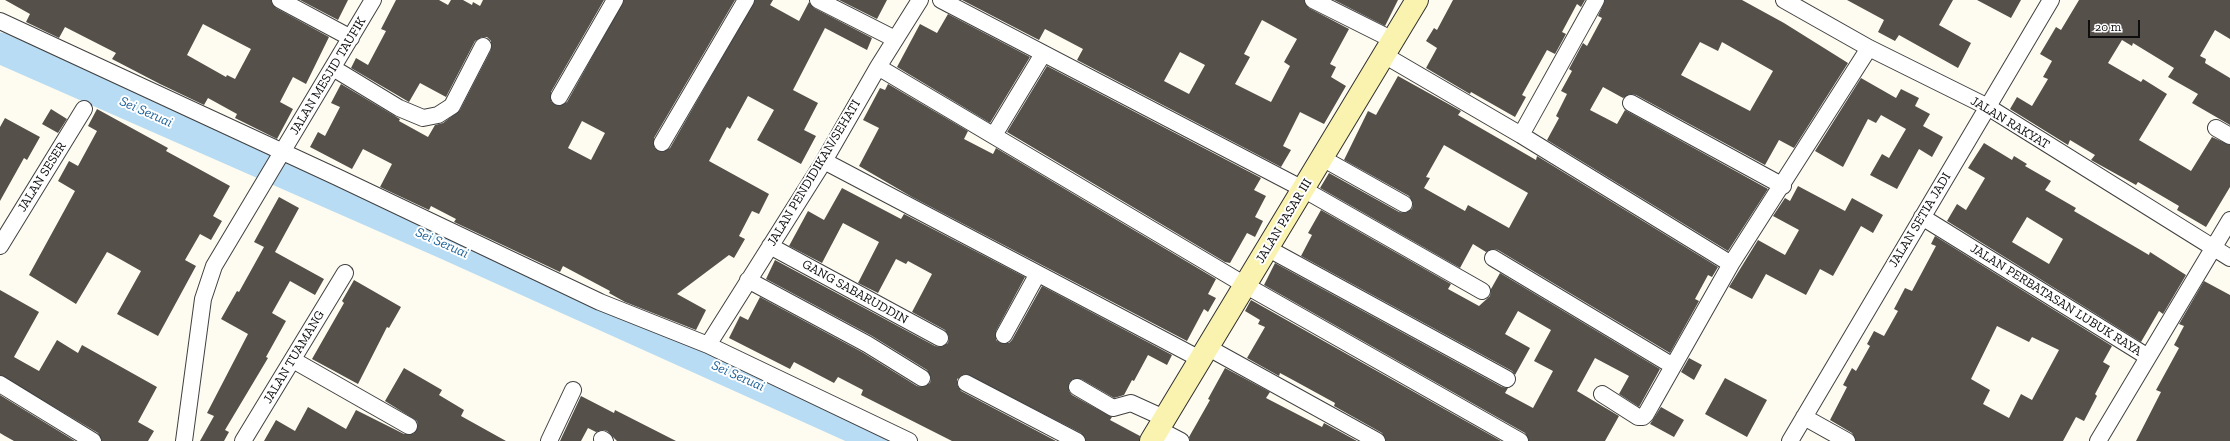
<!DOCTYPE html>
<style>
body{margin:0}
#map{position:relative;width:2230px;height:441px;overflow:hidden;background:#fefcf0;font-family:"Zilla Slab",serif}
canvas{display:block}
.scale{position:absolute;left:2088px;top:20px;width:52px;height:18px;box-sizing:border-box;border:2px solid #0e0e0e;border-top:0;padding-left:5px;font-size:12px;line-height:14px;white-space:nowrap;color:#0e0e0e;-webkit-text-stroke:3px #fff;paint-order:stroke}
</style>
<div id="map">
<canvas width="2230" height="441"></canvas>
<div class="scale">20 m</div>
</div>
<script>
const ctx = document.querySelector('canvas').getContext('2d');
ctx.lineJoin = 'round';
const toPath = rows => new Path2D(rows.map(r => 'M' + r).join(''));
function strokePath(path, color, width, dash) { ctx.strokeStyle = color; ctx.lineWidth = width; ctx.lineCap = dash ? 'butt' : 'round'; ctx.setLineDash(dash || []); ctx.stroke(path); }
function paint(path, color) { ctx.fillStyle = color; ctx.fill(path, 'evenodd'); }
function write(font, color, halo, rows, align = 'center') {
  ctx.font = font + ' "Zilla Slab",serif'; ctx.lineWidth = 4; ctx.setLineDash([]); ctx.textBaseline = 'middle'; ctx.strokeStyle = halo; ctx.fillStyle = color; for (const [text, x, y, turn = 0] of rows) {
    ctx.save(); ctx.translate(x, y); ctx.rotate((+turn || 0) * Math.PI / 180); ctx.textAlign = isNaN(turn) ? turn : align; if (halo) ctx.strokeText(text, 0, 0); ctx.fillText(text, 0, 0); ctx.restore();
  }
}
const river = toPath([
 [0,48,446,244,883,441]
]);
const building = toPath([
 [5,0,271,0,276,8,329,37,306,84,293,77,280,102,293,109,277,139,235,118,237,114,208,98,204,105,160,84,112,59,116,53,65,27,59,38,26,22,30,14],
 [203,24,251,49,235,79,227,75,226,77,187,55],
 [300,0,348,0,338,20],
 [396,0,439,0,448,5,451,0,463,0,472,5,473,2,480,6,483,0,604,0,551,92,551,101,559,106,567,102,624,0,735,0,654,138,654,147,662,152,670,148,755,0,773,0,770,5,799,21,809,2,814,8,872,38,867,50,825,28,793,90,818,103,804,130,816,136,801,164,757,140,774,110,748,96,730,129,727,127,709,161,769,194,759,214,752,211,739,236,745,239,734,258,729,255,677,294,706,310,696,330,625,302,609,293,610,291,563,266,560,272,454,222,456,219,431,206,429,210,380,187,392,164,363,149,352,169,310,147,318,132,325,136,340,107,331,103,341,84,400,119,399,121,428,137,435,125,443,123,460,110,491,50,491,41,487,37,482,37,475,41,446,97,420,83,409,102,351,68,356,58,368,65,386,31,381,29],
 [582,121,605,133,591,160,568,148],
 [839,0,887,0,877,19],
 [962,0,1304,0,1309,8,1349,29,1330,64,1336,67,1331,77,1346,86,1324,124,1300,112,1283,146,1291,150,1281,167,1077,60,1083,49,1045,29,1039,40],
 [1262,20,1297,39,1284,62,1290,66,1271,102,1235,84,1250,57,1244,54],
 [1180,52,1205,65,1189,94,1164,81],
 [1334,0,1398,0,1385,26],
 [1453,0,1585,0,1581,7,1577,4,1562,32,1566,34,1555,54,1547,50,1522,95,1526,97,1515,117,1471,92,1470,94,1426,68,1437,48,1426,41,1434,28,1437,30],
 [1605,0,1742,0,1784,23,1848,63,1794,148,1779,140,1765,165,1636,95,1630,94,1623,98,1603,87,1590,110,1617,124,1625,110,1768,189,1728,251,1547,140,1559,118,1556,116,1567,94,1561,91,1572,71,1569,69,1583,43,1587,46,1602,18,1598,16],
 [1700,42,1718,51,1722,42,1773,71,1750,111,1681,75],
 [1847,0,1953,0,1939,25,1971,43,1958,68,1899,35,1895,41,1878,32,1884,20],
 [1977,0,2021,0,2011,18],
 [2079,0,2230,0,2230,39,2215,30,2200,56,2206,59,2205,63,2230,78,2230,125,2192,103,2198,94,2168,77,2174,68,2133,43,2132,46,2122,40,2108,63,2141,82,2143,79,2167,94,2139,140,2191,171,2212,137,2230,145,2230,187,2206,227,2177,210,2179,206,2138,182,2136,185,2091,160,2095,155,2070,140,2068,145,2010,109,2017,97,2032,106,2048,79,2043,77,2052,61,2040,54,2056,27,2061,30],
 [948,14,1030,57,990,123,897,67,920,24,937,33],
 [1047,66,1261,178,1254,190,1266,196,1255,217,1263,221,1255,237,1247,233,1230,263,1225,262,1007,132],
 [1398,76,1461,111,1458,115,1536,160,1537,156,1718,267,1712,277,1708,275,1695,299,1699,301,1670,353,1498,250,1493,249,1486,252,1473,244,1460,268,1320,188,1329,173,1399,212,1405,213,1412,209,1413,203,1409,196,1344,160,1368,111,1376,115],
 [1444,145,1528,193,1509,228,1468,205,1465,211,1424,188,1430,178,1426,177],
 [1861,78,1896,98,1901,89,1919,98,1915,106,1930,114,1923,126,1943,137,1932,157,1919,149,1897,189,1870,175,1882,154,1889,158,1906,129,1881,115,1876,123,1868,119,1843,167,1815,151],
 [888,84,968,131,964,139,993,154,996,148,1216,279,1208,294,1216,298,1208,312,1204,309,1187,341,912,197,859,166,879,128,863,120,880,88,885,90],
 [51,109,67,119,58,133,42,124],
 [97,109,168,148,166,151,230,186,213,216,222,221,211,240,200,234,185,260,196,266,158,336,117,314,141,271,111,254,107,252,76,304,29,275,75,191,58,181,69,161,78,166,97,131,88,126],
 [5,118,40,137,27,160,24,158,0,201,0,127],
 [1984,143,2012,160,2014,156,2027,164,2025,166,2051,181,2045,190,2076,208,2074,211,2149,255,2150,252,2186,275,2163,314,2159,311,2141,342,1947,221,1957,204,1966,210,1985,178,1968,168],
 [2027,217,2063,239,2049,264,2012,242],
 [1798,186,1845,211,1852,198,1883,215,1873,233,1861,226,1833,276,1820,269,1806,295,1766,274,1752,299,1729,287,1758,240,1785,255,1799,230,1773,216,1785,198,1790,201],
 [842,188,901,219,904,214,1025,277,996,331,996,340,1000,343,1009,343,1012,340,1042,286,1172,355,1167,365,1148,355,1134,381,1132,380,1124,395,1114,398,1081,379,1073,379,1069,383,1069,391,1072,395,1112,417,1110,420,1140,436,1139,441,1086,441,1081,433,966,374,957,379,957,384,961,391,1056,441,952,441,861,395,863,390,838,377,834,383,794,362,790,369,729,338,740,316,748,320,760,297,862,352,917,386,922,387,930,383,931,378,927,370,872,336,766,279,775,260,935,346,941,347,948,343,949,337,945,330,912,312,932,274,908,261,906,264,896,259,878,293,858,283,879,242,843,223,822,263,789,246,808,211,824,220],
 [279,197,299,208,275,252,324,279,315,295,290,281,272,313,286,321,266,357,268,358,225,430,229,432,224,441,200,441,214,416,207,413,248,334,221,319,237,291,239,292,264,247,254,242],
 [1321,210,1451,284,1448,289,1479,306,1490,296,1491,289,1500,273,1660,369,1639,407,1619,394,1629,376,1595,358,1577,391,1619,416,1605,441,1529,441,1525,433,1264,285,1275,263,1502,387,1508,388,1505,393,1533,408,1553,371,1534,361,1551,330,1518,311,1505,334,1530,348,1515,375,1512,371,1301,256,1312,235,1308,233],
 [1935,236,2112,346,2103,362,2110,366,2095,394,2097,396,2084,421,2076,417,2063,441,1856,441,1852,433,1830,420,1847,387,1843,385,1852,368,1856,371,1870,346,1867,344,1874,331,1884,336,1898,311,1894,309,1905,288,1912,291,1936,246,1931,244],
 [1997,326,2029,342,2032,337,2059,350,2032,400,2021,394,2009,418,1983,404,1990,390,1971,379],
 [354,280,401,307,389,328,387,327,358,384,312,359,344,303,342,301],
 [2204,281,2230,295,2230,441,2136,441,2161,392,2156,390,2179,348,2174,345,2184,326,2179,324],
 [0,290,39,312,14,357,39,371,57,340,78,353,82,345,157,387,138,422,154,431,148,441,102,441,98,433,0,375],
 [1251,300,1501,441,1386,441,1382,433,1334,406,1335,403,1293,380,1280,373,1279,376,1247,358,1265,327,1258,324,1260,320,1245,311],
 [1689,358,1702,365,1694,380,1681,372],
 [404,368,442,390,439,395,464,410,461,416,506,441,264,441,276,420,295,431,308,407,346,429,356,410,404,434,413,434,418,426,417,421,385,401],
 [1225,368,1270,392,1266,398,1322,427,1324,423,1357,441,1190,441,1189,437,1210,400,1208,399],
 [1725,378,1767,400,1747,437,1705,414],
 [0,395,75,441,14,441,5,436,0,433],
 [581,396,614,413,615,410,676,441,617,441,607,431,602,430,596,432,588,428,581,441,560,441],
 [1661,407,1684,420,1674,437,1650,424]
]);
const street = toPath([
 [280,0,351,38],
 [818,0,895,39],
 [941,0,1303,189,1482,291],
 [1313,0,1393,40],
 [1784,0,1869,48,1988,107,2230,258],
 [0,21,337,177,600,302,708,345,909,441],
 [1384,55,1521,135,1731,264],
 [878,67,1245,285,1520,441],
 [333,68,399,108,423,118,438,115,452,106,483,46],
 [559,97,615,0],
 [1631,103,1783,186],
 [2216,128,2230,136],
 [994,135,1043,54],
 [1521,135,1596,0],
 [662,143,746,0],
 [1322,158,1404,204],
 [824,161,1200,359],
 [1922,217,2148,357],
 [0,246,84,109],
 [770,246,940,338],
 [1267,248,1507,379],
 [1493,258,1673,366],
 [748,280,867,344,922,378],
 [1004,335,1037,275],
 [708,345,824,161,878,67,920,0],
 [1207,347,1377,441],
 [293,360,409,426],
 [966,383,1077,441],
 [0,384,93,441],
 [1077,387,1113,408,1131,403,1164,418],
 [1602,394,1638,417,1643,417,1646,414,1731,264,1869,48],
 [1804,417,1847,441],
 [1158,429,1181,441],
 [602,439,605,441],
 [184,441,203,299,214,266,373,0],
 [243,441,345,273],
 [549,441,573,390],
 [1790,441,2051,0],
 [2098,441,2230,220]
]);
const secondary = toPath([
 [1151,441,1417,0]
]);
const streetNames = [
 ["JALAN MESJID TAUFIK",328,76,-59],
 ["JALAN RAKYAT",2010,123,31],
 ["JALAN PENDIDIKAN/SEHATI",814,173,-59],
 ["JALAN SESER",42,177,-58],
 ["JALAN SETIA JADI",1920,220,-59],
 ["JALAN PASAR III",1284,221,-59],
 ["GANG SABARUDDIN",855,292,29],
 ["JALAN PERBATASAN LUBUK RAYA",2056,300,32],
 ["JALAN TUAMANG",294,357,-59]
];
const waterNames = [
 ["Sei Seruai",146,112,24],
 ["Sei Seruai",442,243,24],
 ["Sei Seruai",738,376,24]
];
strokePath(river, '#b8dcf3', 31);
paint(building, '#56504b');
strokePath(street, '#414141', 18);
strokePath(secondary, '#303030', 24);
strokePath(street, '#fff', 16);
strokePath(secondary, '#faf3af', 22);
write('13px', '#0e0e0e', '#fff', streetNames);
write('italic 14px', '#1e629a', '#fff', waterNames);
</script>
